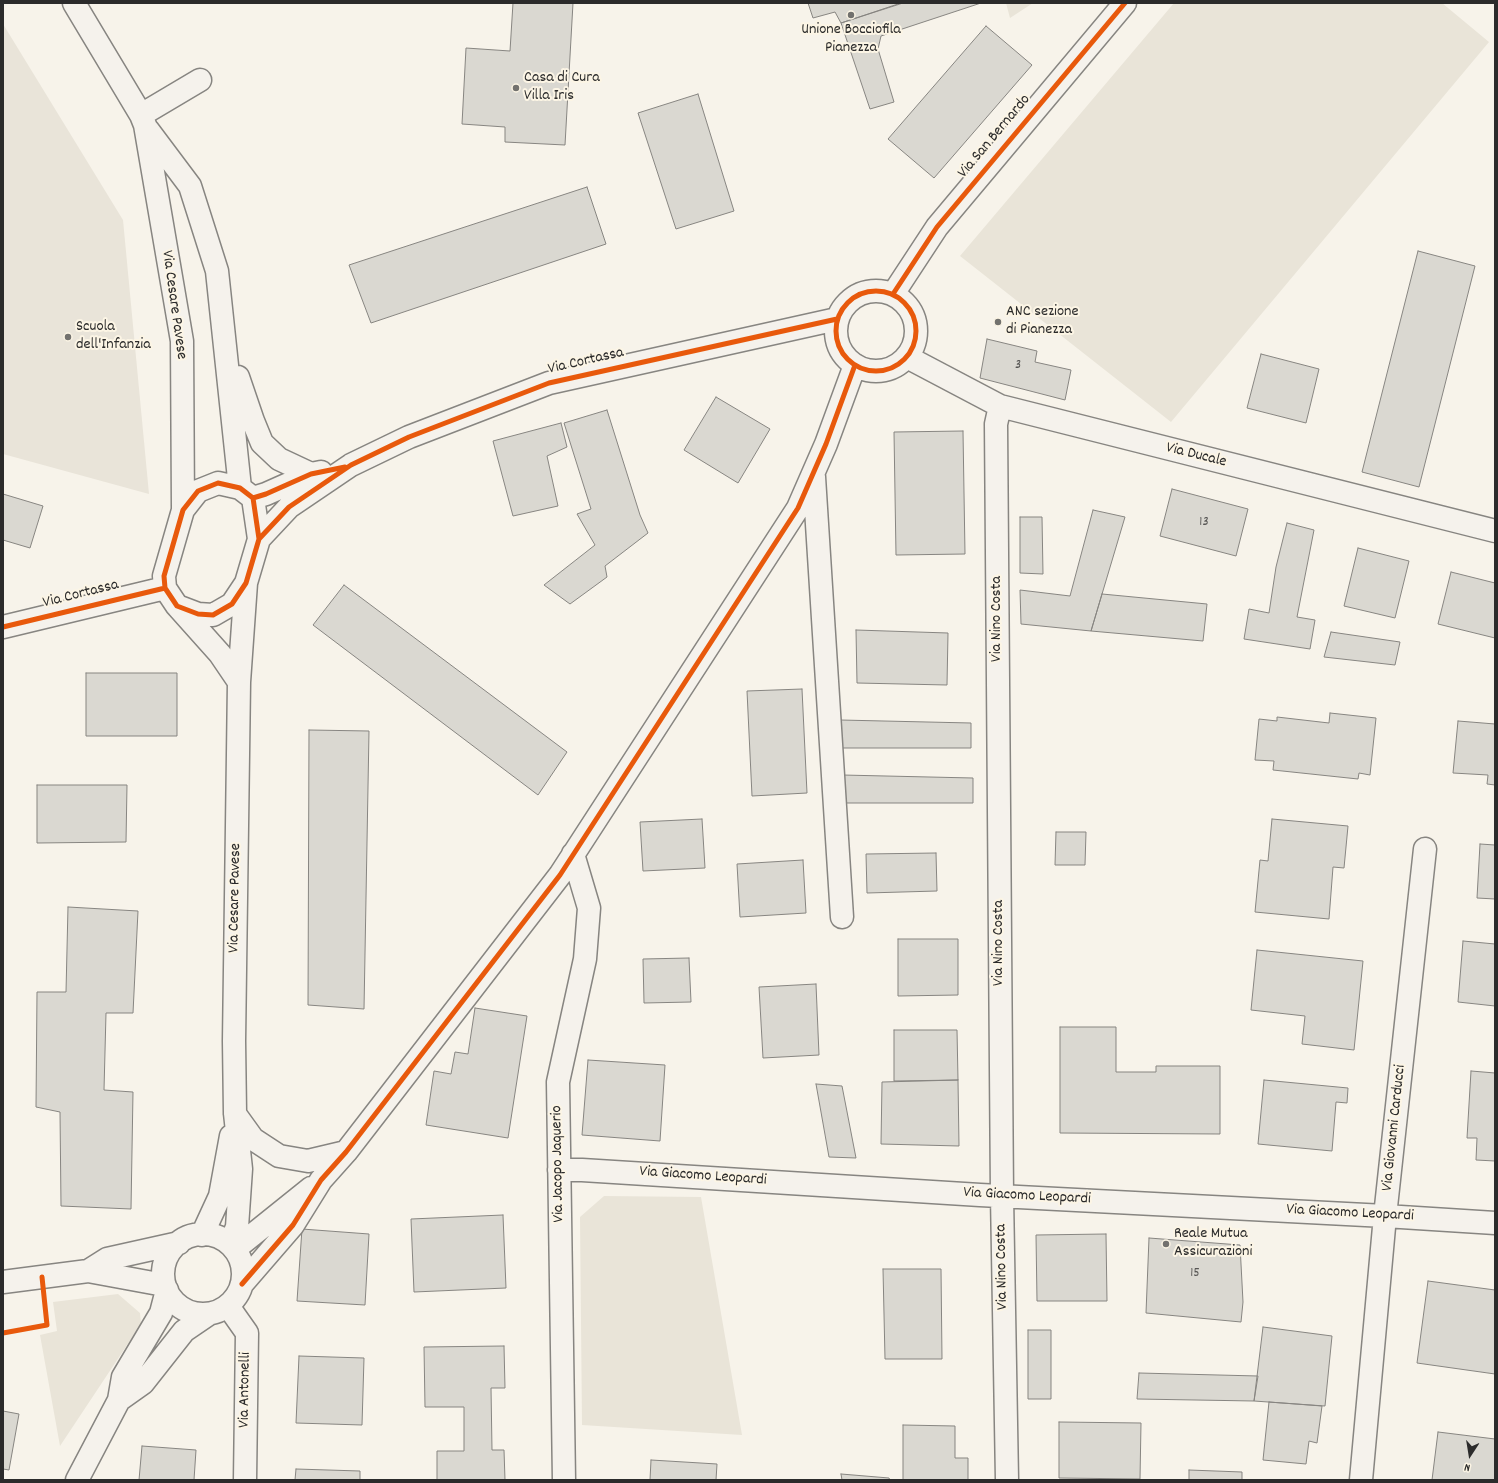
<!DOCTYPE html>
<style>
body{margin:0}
#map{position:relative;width:1498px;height:1483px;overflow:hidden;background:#f7f3ea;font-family:Dekko,sans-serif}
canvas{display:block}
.frame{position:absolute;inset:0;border:4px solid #2b2b2b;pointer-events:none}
.north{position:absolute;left:1450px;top:1435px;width:40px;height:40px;-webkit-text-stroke:3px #fcf5e5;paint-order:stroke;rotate:192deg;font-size:11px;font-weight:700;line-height:16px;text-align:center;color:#2b2b2b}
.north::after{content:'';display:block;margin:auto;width:14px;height:18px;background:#2b2b2b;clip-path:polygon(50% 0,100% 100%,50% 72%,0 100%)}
</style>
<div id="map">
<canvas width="1498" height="1483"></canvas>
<div class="frame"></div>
<div class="north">N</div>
</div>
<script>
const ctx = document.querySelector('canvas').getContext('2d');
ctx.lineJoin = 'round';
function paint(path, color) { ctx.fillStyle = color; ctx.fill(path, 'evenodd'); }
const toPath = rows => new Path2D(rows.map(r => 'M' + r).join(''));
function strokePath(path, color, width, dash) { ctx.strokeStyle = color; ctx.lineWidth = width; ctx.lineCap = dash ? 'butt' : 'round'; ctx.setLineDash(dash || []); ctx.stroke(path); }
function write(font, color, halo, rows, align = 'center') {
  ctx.font = font + ' Dekko,sans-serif'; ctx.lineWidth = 4; ctx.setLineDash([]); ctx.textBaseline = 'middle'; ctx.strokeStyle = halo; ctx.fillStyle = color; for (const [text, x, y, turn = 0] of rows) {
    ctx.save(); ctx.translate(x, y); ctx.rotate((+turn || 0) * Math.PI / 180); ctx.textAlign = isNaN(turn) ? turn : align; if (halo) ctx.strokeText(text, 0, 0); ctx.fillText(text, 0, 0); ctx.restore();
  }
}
const built = toPath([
 [3,24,123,220,149,494,3,454]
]);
const green = toPath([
 [1006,3,1033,3,1010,18],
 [1174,3,1442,3,1489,42,1171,422,960,256],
 [604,1196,701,1197,742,1435,582,1425,580,1217],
 [118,1294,140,1313,141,1324,60,1446,40,1335,57,1331,53,1302]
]);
const building = toPath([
 [513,3,573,3,565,145,505,142,505,127,462,124,466,48,510,51,513,3],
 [808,3,901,3,841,23,835,12,813,18,808,3],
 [903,3,981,3,881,36,878,49,894,102,870,109,841,23,903,3],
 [986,26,1032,65,934,178,888,139,986,26],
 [698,94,734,211,676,229,638,113,698,94],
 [587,187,606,244,371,323,349,265,587,187],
 [1418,251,1475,266,1419,487,1362,472,1418,251],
 [987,339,1037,351,1035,362,1071,370,1065,400,980,378,987,339],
 [1261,354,1319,369,1306,423,1247,408,1261,354],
 [716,397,770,429,738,483,684,450,716,397],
 [607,410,640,515,648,533,605,566,607,577,570,604,544,585,595,545,577,514,591,509,564,423,607,410],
 [561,423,567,447,547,456,558,506,513,516,493,441,561,423],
 [963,431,965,554,896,555,894,432,963,431],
 [1172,489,1248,509,1236,556,1160,536,1172,489],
 [3,494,43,506,30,548,3,540,3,494],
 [1093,510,1125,517,1091,631,1021,624,1020,590,1070,596,1093,510],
 [1020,517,1042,517,1043,574,1020,573,1020,517],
 [1287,523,1314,530,1297,617,1315,620,1310,649,1244,639,1249,609,1269,613,1276,567,1287,523],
 [1358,548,1409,561,1395,618,1344,606,1358,548],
 [1451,572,1495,583,1495,638,1438,624,1451,572],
 [344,585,567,752,538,795,313,625,344,585],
 [1102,594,1207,604,1203,641,1091,631,1102,594],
 [856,630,948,633,947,685,857,683,856,630],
 [1331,632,1400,642,1395,665,1324,657,1331,632],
 [86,673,177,673,177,736,86,736,86,673],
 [802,689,807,793,752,796,747,691,802,689],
 [1330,713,1376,718,1370,775,1359,773,1358,779,1273,770,1274,761,1255,760,1259,719,1277,721,1277,717,1329,723,1330,713],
 [840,720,971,723,971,748,841,748,840,720],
 [1458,721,1495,724,1495,785,1487,784,1488,775,1453,773,1458,721],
 [309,730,369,731,364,1009,308,1005,309,730],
 [842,775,973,778,973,803,845,803,842,775],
 [37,785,127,785,126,842,37,843,37,785],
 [702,819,705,868,643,871,640,822,702,819],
 [1272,819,1348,826,1344,868,1333,867,1329,919,1255,912,1260,860,1268,861,1272,819],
 [1056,832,1086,832,1085,865,1055,865,1056,832],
 [1480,844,1495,845,1495,899,1477,898,1480,844],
 [936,853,937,891,867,893,866,854,936,853],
 [803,860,806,913,740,917,737,864,803,860],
 [68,907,138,911,133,1013,106,1013,104,1090,133,1092,131,1209,61,1206,60,1112,36,1107,37,992,66,992,68,907],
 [898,939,958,939,958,995,898,996,898,939],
 [1463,941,1495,944,1495,1006,1458,1002,1463,941],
 [1257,950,1363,961,1354,1050,1302,1044,1305,1016,1251,1010,1257,950],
 [689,958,691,1002,644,1003,643,959,689,958],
 [816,984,819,1055,763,1058,759,987,816,984],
 [475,1008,527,1016,508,1138,426,1125,434,1071,451,1074,455,1052,468,1054,475,1008],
 [1060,1027,1116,1027,1116,1072,1156,1072,1156,1066,1220,1066,1220,1134,1060,1133,1060,1027],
 [894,1030,957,1030,958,1080,894,1081,894,1030],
 [588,1060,665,1065,660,1141,582,1135,588,1060],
 [1471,1071,1495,1073,1495,1161,1476,1160,1477,1138,1467,1138,1471,1071],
 [958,1080,959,1146,881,1144,882,1082,958,1080],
 [1264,1080,1348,1088,1347,1103,1336,1102,1332,1151,1258,1144,1264,1080],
 [816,1084,842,1086,856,1158,829,1157,816,1084],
 [503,1215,506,1288,414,1292,411,1219,503,1215],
 [302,1229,369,1234,365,1305,297,1301,302,1229],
 [1106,1234,1107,1301,1037,1301,1036,1235,1106,1234],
 [1149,1238,1240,1245,1243,1302,1241,1322,1146,1313,1149,1238],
 [883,1269,941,1269,942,1359,885,1359,883,1269],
 [1428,1281,1495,1290,1495,1374,1417,1363,1428,1281],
 [1263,1327,1332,1336,1325,1406,1254,1401,1263,1327],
 [1028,1330,1051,1330,1051,1399,1028,1399,1028,1330],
 [504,1346,505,1388,491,1388,492,1450,504,1450,505,1480,437,1480,437,1451,464,1451,464,1407,425,1407,424,1347,504,1346],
 [299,1356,364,1358,362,1425,296,1423,299,1356],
 [1139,1373,1258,1376,1254,1401,1137,1399,1139,1373],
 [1269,1402,1322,1406,1317,1443,1309,1441,1306,1464,1263,1460,1269,1402],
 [3,1411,19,1414,9,1470,3,1469,3,1411],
 [1059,1422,1141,1423,1140,1479,1059,1478,1059,1422],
 [903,1425,955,1426,955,1458,968,1458,968,1480,903,1480,903,1425],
 [1438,1432,1495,1439,1495,1480,1432,1480,1438,1432],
 [142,1446,196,1450,194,1480,139,1480,142,1446],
 [651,1460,717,1464,716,1480,650,1480,651,1460],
 [296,1469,360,1471,360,1480,295,1480,296,1469],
 [1189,1470,1242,1472,1242,1480,1189,1480,1189,1470],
 [841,1474,889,1478,890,1480,842,1480,841,1474]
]);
const minor = toPath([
 [74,3,141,115,145,125,182,341,183,510],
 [141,115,200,80],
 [148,130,190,186,217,271,240,488],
 '836 331a40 40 0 1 1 80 0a40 40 0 1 1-80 0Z',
 [893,294,937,227,1125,3],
 [907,357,1000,406,1495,531],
 [238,377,253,421,262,443,279,459,311,474],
 [1000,406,996,424,1002,1196,1007,1480],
 [814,477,842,917],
 [253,498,266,494,311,474,321,472],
 [259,539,289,507,351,465,409,437,549,383,837,319],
 [178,607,220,654,239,682],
 [3,627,165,588],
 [235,1114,253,1139,279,1156,308,1161,346,1152],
 [559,1170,582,1170,980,1195,1385,1216,1495,1223],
 '163 1274a40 40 0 1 1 80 0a40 40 0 1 1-80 0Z',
 [202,1235,220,1196,231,1136],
 [230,1244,237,1227,241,1169,235,1113,234,1041,239,682,246,583,259,539,253,498,240,488,218,483,198,491,183,510,164,576,165,588,177,606,198,614,213,615,232,604,246,583],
 [235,1249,311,1188],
 [88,1271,107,1259,179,1243],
 [3,1282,88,1271,164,1285],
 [242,1284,293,1225,321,1180,346,1152,560,875,798,508,826,444,855,365],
 [228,1306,247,1333,245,1480],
 [119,1400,143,1383,184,1331,209,1314],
 [77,1480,119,1400,123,1377,161,1313,167,1290],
 [564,1480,558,1082,585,959,589,908,573,854],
 [1361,1480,1385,1216,1425,849]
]);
const cycleway = toPath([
 '836 331a40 40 0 1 1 80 0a40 40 0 1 1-80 0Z',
 [893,294,937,227,1125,3],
 [218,483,240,488,253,498,259,539,246,583,232,604,213,615,198,614,177,606,165,588,164,576,183,510,198,491,218,483],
 [253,498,266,494,311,474,345,467],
 [259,539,289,507,351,465,409,437,549,383,837,319],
 [3,627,165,588],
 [242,1284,293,1225,321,1180,346,1152,560,875,798,508,826,444,855,365],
 [3,1333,47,1325,42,1277]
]);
const markers = [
 [851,15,4,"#72716e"],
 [516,88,4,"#72716e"],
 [998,322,4,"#72716e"],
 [68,337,4,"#72716e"],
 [1166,1244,4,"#72716e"]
];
const numberNames = [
 ["3",1018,366],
 ["13",1204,523],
 ["15",1195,1274]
];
const poiNames = [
 ["Unione Bocciofila",851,31,"center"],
 ["Pianezza",851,49,"center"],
 ["Casa di Cura",524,79],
 ["Villa Iris",524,97],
 ["ANC sezione",1006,313],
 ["di Pianezza",1006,331],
 ["Scuola",76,328],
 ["dell'Infanzia",76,346],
 ["Reale Mutua",1174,1235],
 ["Assicurazioni",1174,1253]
];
const streetNames = [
 ["Via San Bernardo",995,137,-50],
 ["Via Cesare Pavese",173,305,82],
 ["Via Cortassa",586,362,-13],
 ["Via Ducale",1196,456,14],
 ["Via Cortassa",81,595,-14],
 ["Via Nino Costa",998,619,-90],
 ["Via Cesare Pavese",236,898,-89],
 ["Via Nino Costa",1000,943,-90],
 ["Via Giovanni Carducci",1395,1128,-84],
 ["Via Jacopo Jaquerio",559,1164,-91],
 ["Via Giacomo Leopardi",703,1177,4],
 ["Via Giacomo Leopardi",1027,1197,3],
 ["Via Giacomo Leopardi",1350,1214,3],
 ["Via Nino Costa",1003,1267,-91],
 ["Via Antonelli",246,1390,-89]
];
paint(built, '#e9e4d9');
paint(green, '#e9e4d8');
paint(building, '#dad8d1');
strokePath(building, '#878581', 1);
strokePath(minor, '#878581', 25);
strokePath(minor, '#f5f2ec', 22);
strokePath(cycleway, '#e8590c', 5);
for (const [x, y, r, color] of markers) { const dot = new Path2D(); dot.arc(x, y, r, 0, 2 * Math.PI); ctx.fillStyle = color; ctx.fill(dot); strokePath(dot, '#fcf5e5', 1.5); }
write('14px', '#575654', null, numberNames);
write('16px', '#2b2b2b', '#fcf5e5', poiNames, 'left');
write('16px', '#2b2b2b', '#fcf5e5', streetNames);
</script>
